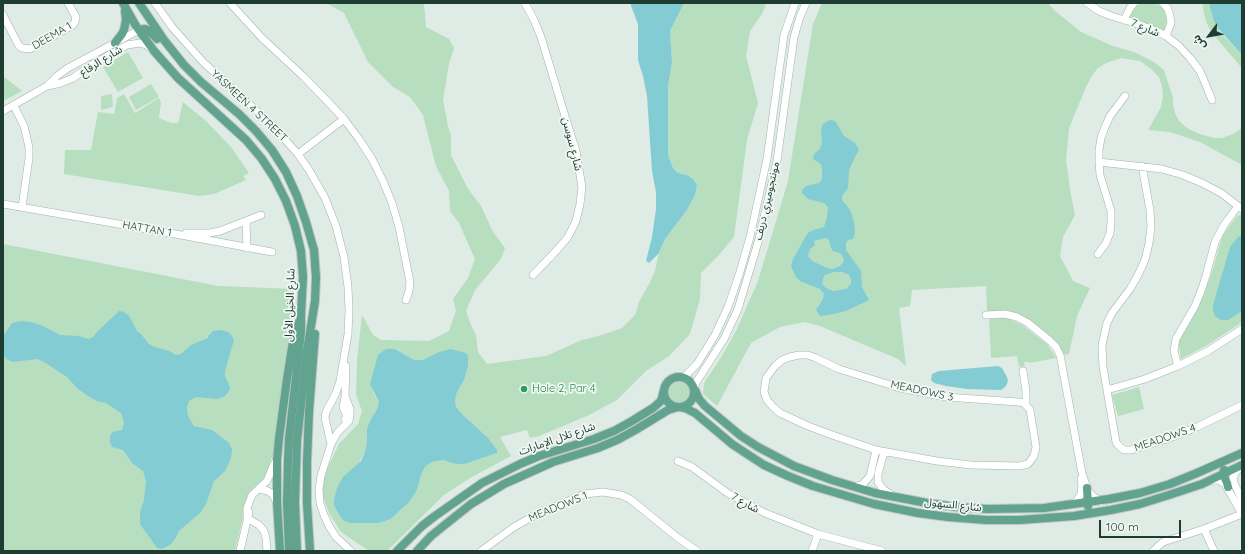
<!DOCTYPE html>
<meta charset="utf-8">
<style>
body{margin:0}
#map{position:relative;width:1245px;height:554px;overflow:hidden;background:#dfebe5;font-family:Quicksand,"Noto Sans Arabic",sans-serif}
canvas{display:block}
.frame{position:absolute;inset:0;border:4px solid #1f3c33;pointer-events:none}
.north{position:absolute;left:1189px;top:16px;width:40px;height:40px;-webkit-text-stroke:3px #f0f8f3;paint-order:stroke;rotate:238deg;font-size:11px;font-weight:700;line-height:16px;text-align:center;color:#1f3c33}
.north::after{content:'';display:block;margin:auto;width:14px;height:18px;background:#1f3c33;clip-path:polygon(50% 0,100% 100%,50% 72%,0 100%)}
.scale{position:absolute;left:1099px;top:520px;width:82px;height:18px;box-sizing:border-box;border:2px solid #1f3c33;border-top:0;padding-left:5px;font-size:12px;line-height:14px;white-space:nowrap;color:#1f3c33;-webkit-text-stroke:3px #f0f8f3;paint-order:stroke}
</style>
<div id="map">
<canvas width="1245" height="554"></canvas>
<div class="frame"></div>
<div class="north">ش</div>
<div class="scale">100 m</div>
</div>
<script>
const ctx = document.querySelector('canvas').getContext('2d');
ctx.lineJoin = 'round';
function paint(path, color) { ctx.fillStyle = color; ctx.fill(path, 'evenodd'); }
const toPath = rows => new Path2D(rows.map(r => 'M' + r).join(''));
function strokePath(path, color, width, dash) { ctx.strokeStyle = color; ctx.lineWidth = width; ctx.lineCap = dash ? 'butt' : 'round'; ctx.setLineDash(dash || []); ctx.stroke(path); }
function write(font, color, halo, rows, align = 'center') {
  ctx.font = font + ' Quicksand,"Noto Sans Arabic",sans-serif'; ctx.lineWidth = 3.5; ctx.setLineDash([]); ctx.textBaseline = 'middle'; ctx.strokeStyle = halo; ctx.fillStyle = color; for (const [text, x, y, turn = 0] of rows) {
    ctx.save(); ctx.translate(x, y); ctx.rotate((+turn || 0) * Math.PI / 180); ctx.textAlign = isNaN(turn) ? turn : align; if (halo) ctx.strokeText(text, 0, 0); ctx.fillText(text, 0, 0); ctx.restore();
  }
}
const green = toPath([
 [326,3,423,3,424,4,426,27,449,39,454,48,449,64,443,100,448,126,451,136,451,155,468,189,481,206,493,232,505,248,501,259,475,290,466,311,471,325,476,335,478,352,487,364,546,356,582,340,602,335,622,328,635,315,639,302,650,282,655,271,659,253,665,239,687,210,695,195,697,185,693,179,687,175,678,173,673,168,668,155,668,86,672,63,670,31,684,3,766,3,762,14,750,31,746,56,758,103,747,140,734,237,718,256,701,273,700,299,690,334,669,356,646,371,617,400,587,416,539,436,530,438,527,430,500,437,511,456,470,478,444,495,387,551,369,551,341,532,329,513,322,494,323,478,339,444,358,424,362,411,356,395,357,361,362,315,373,335,381,340,429,341,449,331,456,311,453,299,468,278,475,259,459,223,450,211,449,191,436,166,423,115,410,97,393,87,368,62,344,13],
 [395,349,413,360,423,360,431,357,464,380,457,391,455,400,456,407,497,453,465,464,455,464,443,460,432,462,425,467,421,475,417,490,401,510,391,519,379,523,344,521,334,506,365,452,367,440,367,428,371,419,377,409,379,402,373,392,375,368,378,355],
 [822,3,1048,3,1054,10,1081,32,1113,46,1134,52,1154,62,1164,70,1173,98,1173,106,1175,113,1179,121,1187,128,1197,133,1214,138,1222,138,1233,134,1242,128,1242,165,1200,142,1170,132,1148,130,1161,107,1163,97,1162,86,1159,77,1151,69,1140,61,1121,58,1106,63,1098,68,1093,74,1086,87,1069,128,1066,160,1070,190,1075,215,1063,237,1060,256,1073,281,1090,288,1077,316,1069,354,1063,355,1024,317,1019,314,1007,311,987,312,986,286,912,290,910,306,899,308,906,366,898,359,820,326,805,322,780,327,751,343,717,406,703,394,704,383,722,356,737,329,758,281,788,181,813,24],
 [1142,3,1155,3,1162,7,1167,18,1165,29,1162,30,1131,18,1130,16,1132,10,1138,5],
 [1202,3,1209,3,1216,24,1221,33,1242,55,1242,68,1212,33,1206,22],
 [128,52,143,78,118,92,103,67],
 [3,76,22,91,3,101],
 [151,84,159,97,136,110,129,97],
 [112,94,113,107,101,110,101,96],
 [124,94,135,113,159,98,161,103,159,118,171,123,178,123,183,102,206,121,231,147,249,173,243,176,246,180,214,194,199,196,64,174,65,150,91,150,98,112,114,114,117,98],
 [1242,215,1242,322,1209,344,1181,359,1178,339,1192,318,1204,295,1214,266,1222,236,1237,216],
 [3,244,218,286,295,289,274,453,270,462,266,476,249,492,235,551,3,551],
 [1003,318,1009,319,1022,325,1047,344,1056,358,1029,363,1029,362,1024,362,1025,366,1019,367,1017,356,991,358,989,319],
 '668 392a12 12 0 1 1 24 0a12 12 0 1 1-24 0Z',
 [1139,387,1144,409,1118,416,1112,395]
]);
const water = toPath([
 [630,3,684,3,670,31,672,63,668,86,668,155,673,168,678,173,687,175,693,179,697,185,695,195,687,210,665,239,659,253,649,263,646,261,652,237,656,209,656,192,652,171,647,96,643,76,638,60,638,24],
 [1209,3,1242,3,1242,55,1218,28,1214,21],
 [830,120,835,121,844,136,855,143,859,150,856,155,849,170,848,188,842,196,842,200,850,210,854,221,855,233,853,239,848,240,846,243,846,250,861,271,862,287,869,300,846,311,834,314,820,316,816,310,823,299,824,294,820,289,800,281,796,277,791,266,793,259,806,236,809,232,814,230,824,227,827,217,828,207,824,203,808,199,802,193,802,190,806,186,819,183,822,179,822,169,821,164,813,159,814,154,820,149,822,143,821,128,823,124],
 [826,238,829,240,831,248,833,251,840,253,843,257,844,261,840,266,833,269,827,268,812,261,808,256,810,249,815,245,814,241,817,240],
 [834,272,842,272,849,275,851,279,851,284,846,289,833,291,826,288,822,284,823,279,825,275],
 [1242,236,1242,311,1228,320,1221,320,1215,316,1213,311,1213,305,1230,247,1238,237],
 [119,311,124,312,129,316,137,331,141,334,149,344,155,347,169,351,176,355,181,354,191,345,208,338,209,335,213,331,221,330,228,332,231,335,234,340,225,371,225,376,230,387,229,391,225,396,218,399,196,397,189,401,187,407,188,416,194,426,212,430,229,443,232,449,231,458,225,471,214,481,206,504,201,512,179,531,175,539,170,545,162,549,157,548,140,524,140,512,144,500,146,481,143,471,132,463,123,450,112,447,110,442,110,436,112,432,122,430,124,422,121,413,106,403,97,401,88,396,78,389,67,377,44,362,37,359,13,362,6,359,3,354,3,336,12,323,21,321,31,322,43,326,60,335,78,336,89,339,93,337,98,331],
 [386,349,395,349,414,360,423,360,439,352,451,349,466,353,468,356,468,366,464,380,457,392,455,400,456,407,464,416,488,438,497,450,497,453,465,464,455,464,443,460,432,462,425,467,421,475,417,490,409,502,391,519,379,523,351,523,344,521,340,516,334,506,334,499,337,488,343,477,361,461,365,452,367,440,367,428,371,419,377,409,379,402,370,384,378,355],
 [998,366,1002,368,1007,377,1008,381,1006,386,1001,390,967,389,946,386,934,383,931,380,932,374,939,371]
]);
const minor = toPath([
 [155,3,172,27,203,62,270,123,298,154,309,170,325,198,336,226,344,257,348,287,349,311,348,334,340,381,336,393,326,412,325,418,331,444],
 [230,3,262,38,304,77,331,105,344,119,359,139,372,159,383,181,392,203,399,227,410,282,409,291,406,300],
 [525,3,534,20,541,37,565,116,576,151,582,187,580,204,576,221,568,237,557,250,533,275],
 [1087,3,1099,11,1111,16,1135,23,1156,31,1166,36,1179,46,1190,58,1200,71,1212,100],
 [1163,3,1168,9,1170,16,1171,23,1166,36],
 [3,15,19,46,22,48,30,49,73,25,75,22,76,17,68,3],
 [1124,20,1130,8,1134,3],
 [48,86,61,83,73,78,95,63,127,45,140,43,146,45,153,50],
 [14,106,24,126,29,147,29,158,22,207],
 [3,111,47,86,57,76,68,68,139,30],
 [298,154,344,119],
 [1099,162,1162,169,1183,175,1202,183,1221,193,1242,209],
 [1142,166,1150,210,1151,227,1149,243,1145,260,1138,275,1130,289,1112,313,1107,323,1102,345,1103,367,1116,442,1118,445,1124,450,1131,450,1167,439,1197,427,1242,405],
 [3,204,170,233,272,252],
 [246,221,247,248],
 [186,233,210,233,220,231,261,215],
 [1098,254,1106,243,1110,233,1111,222,1111,211,1100,175,1099,162,1099,150,1101,138,1105,127,1110,116,1125,96],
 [986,315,1005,314,1017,317,1028,323,1049,340,1056,347,1060,355,1082,473,1088,491,1094,497,1101,501],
 [799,355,808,355,816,358,839,369,900,388,946,397,1018,402,1024,403,1030,410,1036,447,1034,456,1028,464,1019,466,971,465,937,461,876,450,835,436,808,426,780,413,773,407,767,400,764,392,766,378,775,366,782,360,790,357,799,355],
 [346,366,345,396,350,409,350,415,349,421,338,432,331,444,321,476,319,489,320,503,324,515,329,526,336,537,351,551],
 [1178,366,1174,351,1176,339,1195,306,1201,291,1206,276,1215,242,1224,225,1238,206],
 [1023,371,1026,391,1026,405],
 [684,377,697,364,715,335,728,307,740,272,750,237,767,159,784,35,795,3],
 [694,387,697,381,724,339,738,309,759,239,777,161,794,37,800,17,806,3],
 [1107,390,1145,379,1178,366,1208,351,1242,329],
 [345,397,343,407,347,416,345,419],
 [884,452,878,474,878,482,883,489,893,496],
 [678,461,692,467,729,494,765,513,818,534,882,551],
 [1211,480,1218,480,1225,484,1242,514],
 [854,487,863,484,870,476,876,450],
 [259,489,268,491,272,494,277,502],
 [1072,504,1076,502,1081,494,1082,485,1081,479],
 [1240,509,1242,500,1234,483,1233,478,1236,472,1241,466],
 [247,516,247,508,252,495,267,481,273,466,277,460],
 [247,518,259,525,264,531,266,538,267,551],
 [1204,529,1214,551],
 [240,551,249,512],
 [481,551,514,527,539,513,585,494,603,492,621,495,630,499,678,538,697,551],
 [812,551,818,534],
 [1153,551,1163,542,1204,529,1242,514]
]);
const major = toPath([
 [123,3,136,26,154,51,178,78,246,140,262,159,275,179,286,201,295,226,301,251,303,277,301,315,301,332,289,439,288,460,287,502,289,551],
 [139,3,164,40,184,65,201,82,239,114,256,131,272,150,286,172,297,196,306,222,314,250,316,277,315,301,307,351,297,441,295,502,297,551],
 [139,30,145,29,148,30,157,39],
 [115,43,122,34,124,30,126,20,125,11],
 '664 392a15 15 0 1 1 30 0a15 15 0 1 1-30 0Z',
 [695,390,699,399,705,406,741,436,758,447,794,466,832,480,875,493,927,503,957,507,988,509,1044,508,1109,499,1140,493,1170,484,1197,473,1242,453],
 [679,407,685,408,695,413,732,444,747,454,764,465,788,476,813,486,874,504,918,513,948,517,986,520,1020,520,1074,516,1111,510,1140,504,1169,495,1202,484,1242,465],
 [1224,470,1223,474,1227,483,1228,487],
 [1087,488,1088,506],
 [280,551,277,502,277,460,279,438,287,379,293,341,299,322],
 [310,551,307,503,307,462,309,412,315,334],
 [397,551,422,526,435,516,482,483,520,464,539,456,594,439,614,431,632,421,653,408,661,401,664,390],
 [417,551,431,536,471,504,504,484,553,462,598,448,617,440,637,429,668,410,678,407]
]);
const markers = [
 [524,389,4,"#2e9e5b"]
];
const streetNames = [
 ["شارع 7",1145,28,22],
 ["DEEMA 1",52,36,-30],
 ["شارع الرفاع",101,61,-32],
 ["YASMEEN 4 STREET",249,106,43],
 ["شارع سوسن",572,144,76],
 ["مونتجوميري دريف",767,201,-77],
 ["HATTAN 1",147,229,10],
 ["شارع الخيل الأول",290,305,-88],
 ["MEADOWS 3",922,391,12],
 ["MEADOWS 4",1165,438,-19],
 ["شارع تلال الإمارات",557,439,-19],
 ["شارع 7",745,503,29],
 ["شارع السهول",953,505,6],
 ["MEADOWS 1",558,507,-22]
];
const leisureNames = [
 ["Hole 2, Par 4",532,389]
];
paint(green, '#b7debf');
paint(water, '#84ccd4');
strokePath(minor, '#a2b3ac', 8);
strokePath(major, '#c0c8c6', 10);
strokePath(minor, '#fff', 7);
strokePath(major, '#61a38e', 8);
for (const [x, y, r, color] of markers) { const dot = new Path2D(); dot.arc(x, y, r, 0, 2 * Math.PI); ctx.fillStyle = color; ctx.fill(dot); strokePath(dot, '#f0f8f3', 1.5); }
write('11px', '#1f3c33', '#f0f8f3', streetNames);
write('11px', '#27864d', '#f0f8f3', leisureNames, 'left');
</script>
